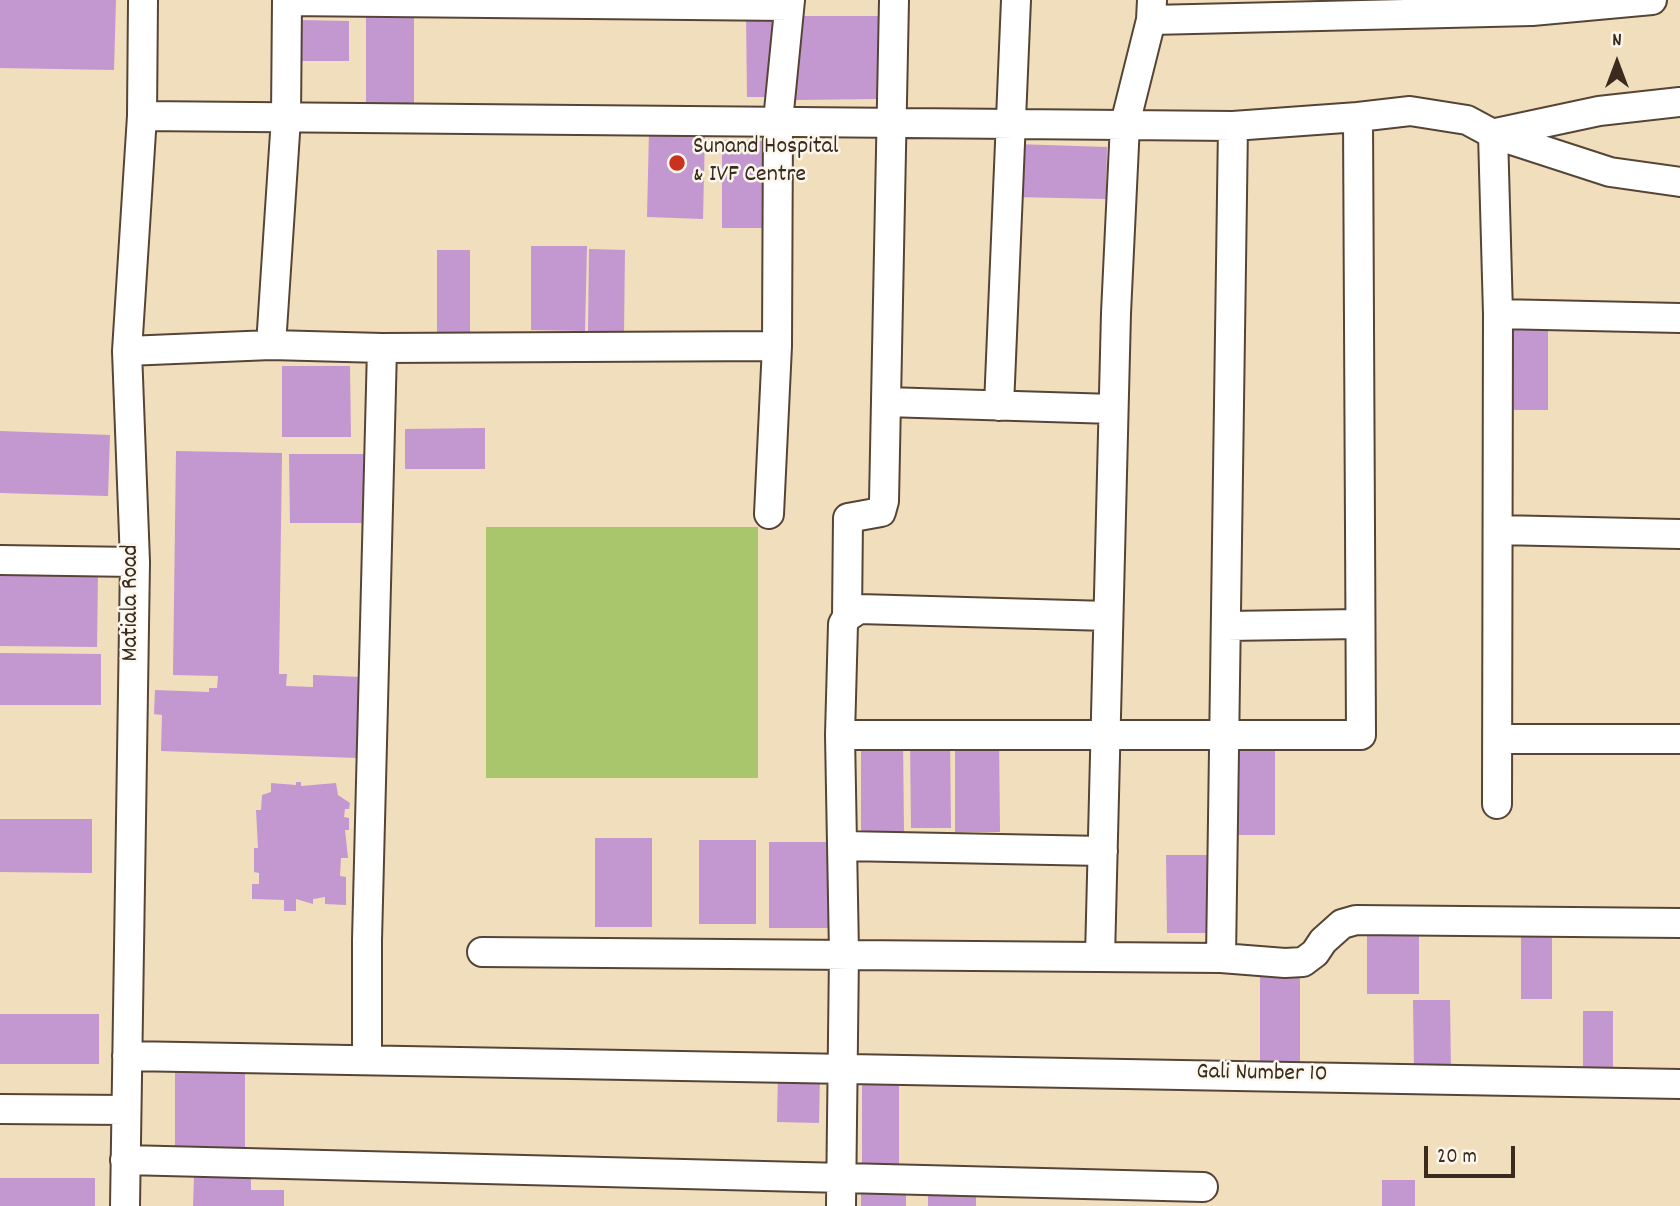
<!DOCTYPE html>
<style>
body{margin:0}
#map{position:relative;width:1680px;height:1206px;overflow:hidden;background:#f0debc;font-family:Dekko,sans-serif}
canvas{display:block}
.north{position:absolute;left:1582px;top:28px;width:70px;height:70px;-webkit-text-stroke:5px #fbf7ec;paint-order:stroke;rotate:0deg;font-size:19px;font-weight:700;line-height:28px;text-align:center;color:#3b2a1e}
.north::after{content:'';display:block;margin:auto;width:24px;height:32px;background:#3b2a1e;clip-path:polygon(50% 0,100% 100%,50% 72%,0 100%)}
.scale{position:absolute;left:1424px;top:1146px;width:91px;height:32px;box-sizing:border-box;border:4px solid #3b2a1e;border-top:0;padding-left:9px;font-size:21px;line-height:24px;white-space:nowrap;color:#3b2a1e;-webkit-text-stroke:5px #fbf7ec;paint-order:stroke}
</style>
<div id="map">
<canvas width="1680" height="1206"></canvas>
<div class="north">N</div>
<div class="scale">20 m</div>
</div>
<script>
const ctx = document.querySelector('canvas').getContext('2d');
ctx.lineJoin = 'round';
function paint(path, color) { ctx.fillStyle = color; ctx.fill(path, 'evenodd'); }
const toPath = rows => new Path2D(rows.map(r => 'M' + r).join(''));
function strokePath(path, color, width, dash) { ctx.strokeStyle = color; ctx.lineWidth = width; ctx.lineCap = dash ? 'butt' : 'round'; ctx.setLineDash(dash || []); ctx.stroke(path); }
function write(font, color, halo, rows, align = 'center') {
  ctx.font = font + ' Dekko,sans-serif'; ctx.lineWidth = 5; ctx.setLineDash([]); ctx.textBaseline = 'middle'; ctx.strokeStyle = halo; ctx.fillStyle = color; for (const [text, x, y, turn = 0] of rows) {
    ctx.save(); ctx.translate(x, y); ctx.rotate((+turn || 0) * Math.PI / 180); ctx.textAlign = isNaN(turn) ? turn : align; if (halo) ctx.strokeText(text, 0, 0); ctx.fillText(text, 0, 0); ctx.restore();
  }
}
const green = toPath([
 [486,527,758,527,758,778,486,778]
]);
const building = toPath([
 [0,0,116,0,114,70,0,68],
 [746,13,779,13,780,97,747,97],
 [366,15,414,15,414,110,366,110],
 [795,16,878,16,879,99,796,100],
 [298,20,349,21,349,61,298,61],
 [649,130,705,131,703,219,647,217],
 [722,140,772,141,772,228,722,228],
 [1015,144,1107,147,1106,199,1014,197],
 [531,246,587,246,585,331,531,330],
 [589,249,625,250,624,332,588,331],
 [437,250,470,250,470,336,437,336],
 [1503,327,1548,327,1548,410,1503,410],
 [282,366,350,366,351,437,282,437],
 [485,428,485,469,405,469,405,429],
 [0,431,110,435,108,496,0,493],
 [176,451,282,453,279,674,287,674,286,686,313,687,313,675,361,677,358,758,161,751,162,715,154,714,155,690,209,692,209,688,217,688,218,676,173,675],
 [289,454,365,454,365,523,290,523],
 [0,572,98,573,97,647,0,646],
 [0,653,101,654,101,705,0,705],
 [903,737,904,832,861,833,861,738],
 [999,737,1000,832,955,832,955,738],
 [910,738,950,738,951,828,911,828],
 [1231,749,1275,749,1275,835,1231,835],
 [296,782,301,782,301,786,336,783,338,795,350,803,349,809,345,809,344,817,349,818,349,830,345,830,348,858,341,858,340,876,346,877,346,905,325,904,325,897,313,899,313,904,296,899,296,911,284,911,284,900,252,899,252,884,259,884,259,873,254,872,254,848,258,848,256,810,261,810,262,795,271,792,271,783,296,785],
 [0,819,92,819,92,873,0,872],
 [595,838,652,838,652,927,595,927],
 [699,840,756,840,756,924,699,924],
 [769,842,829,842,829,928,769,928],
 [1166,855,1208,855,1208,933,1167,933],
 [1367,926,1419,926,1419,994,1367,994],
 [1521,928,1552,928,1552,999,1521,999],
 [1260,974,1300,974,1300,1064,1260,1064],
 [1413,1000,1450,1000,1451,1071,1414,1071],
 [1583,1011,1613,1011,1613,1067,1583,1067],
 [0,1014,99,1014,99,1064,0,1064],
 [175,1065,245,1065,245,1148,175,1148],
 [778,1073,820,1073,819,1123,777,1122],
 [862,1075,899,1075,899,1168,862,1168],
 [194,1176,251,1177,251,1190,284,1190,284,1206,193,1206],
 [0,1178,95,1178,95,1206,0,1206],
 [1382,1180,1415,1180,1415,1206,1382,1206],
 [861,1193,906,1193,906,1206,861,1206],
 [928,1196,976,1196,976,1206,928,1206]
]);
const street = toPath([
 [287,1,789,6],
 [1151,20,1532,11,1652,0],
 [142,116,1233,126,1358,117,1361,735,840,735],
 [1358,117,1410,111,1467,120,1493,134,1610,172,1680,182],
 [1496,133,1599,111,1680,102],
 [1493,134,1498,314,1497,804],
 [1498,314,1680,318],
 [271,345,286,118,287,0],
 [127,351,271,345,382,348,777,346],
 [886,402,1113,409],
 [999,406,1016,0],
 [769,514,777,346,778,121,790,0],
 [1498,530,1680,534],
 [0,560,135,562],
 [847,617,848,518,881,512,884,501,894,0],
 [1227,626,1359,624],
 [1498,739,1680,739],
 [843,846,1103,851],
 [482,952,1221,958,1285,963,1303,962,1315,953,1323,941,1342,924,1356,920,1680,923],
 [1100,957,1116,313,1125,124,1151,20,1152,0],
 [1221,958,1233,126],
 [127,1056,1680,1084],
 [367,1059,367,940,382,348],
 [0,1109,126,1110],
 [125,1160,1203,1187],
 [125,1206,135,562,127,351,142,116,143,0],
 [841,1206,844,953,840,735,843,624,847,617,859,609,1108,616]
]);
const markers = [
 [677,163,9,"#c8321e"]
];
const poiNames = [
 ["Sunand Hospital",693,149],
 ["& IVF Centre",693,177]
];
const streetNames = [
 ["Matiala Road",133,603,-90],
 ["Gali Number 10",1262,1075,1]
];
paint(green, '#aac66d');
paint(building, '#c397d0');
strokePath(street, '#564536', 32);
strokePath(street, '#fff', 28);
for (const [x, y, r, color] of markers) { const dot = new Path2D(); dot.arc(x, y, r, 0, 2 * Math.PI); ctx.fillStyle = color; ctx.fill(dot); strokePath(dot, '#fbf7ec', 2.5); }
write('24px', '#3b2a1e', '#fbf7ec', poiNames, 'left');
write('24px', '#3b2a1e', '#fbf7ec', streetNames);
</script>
